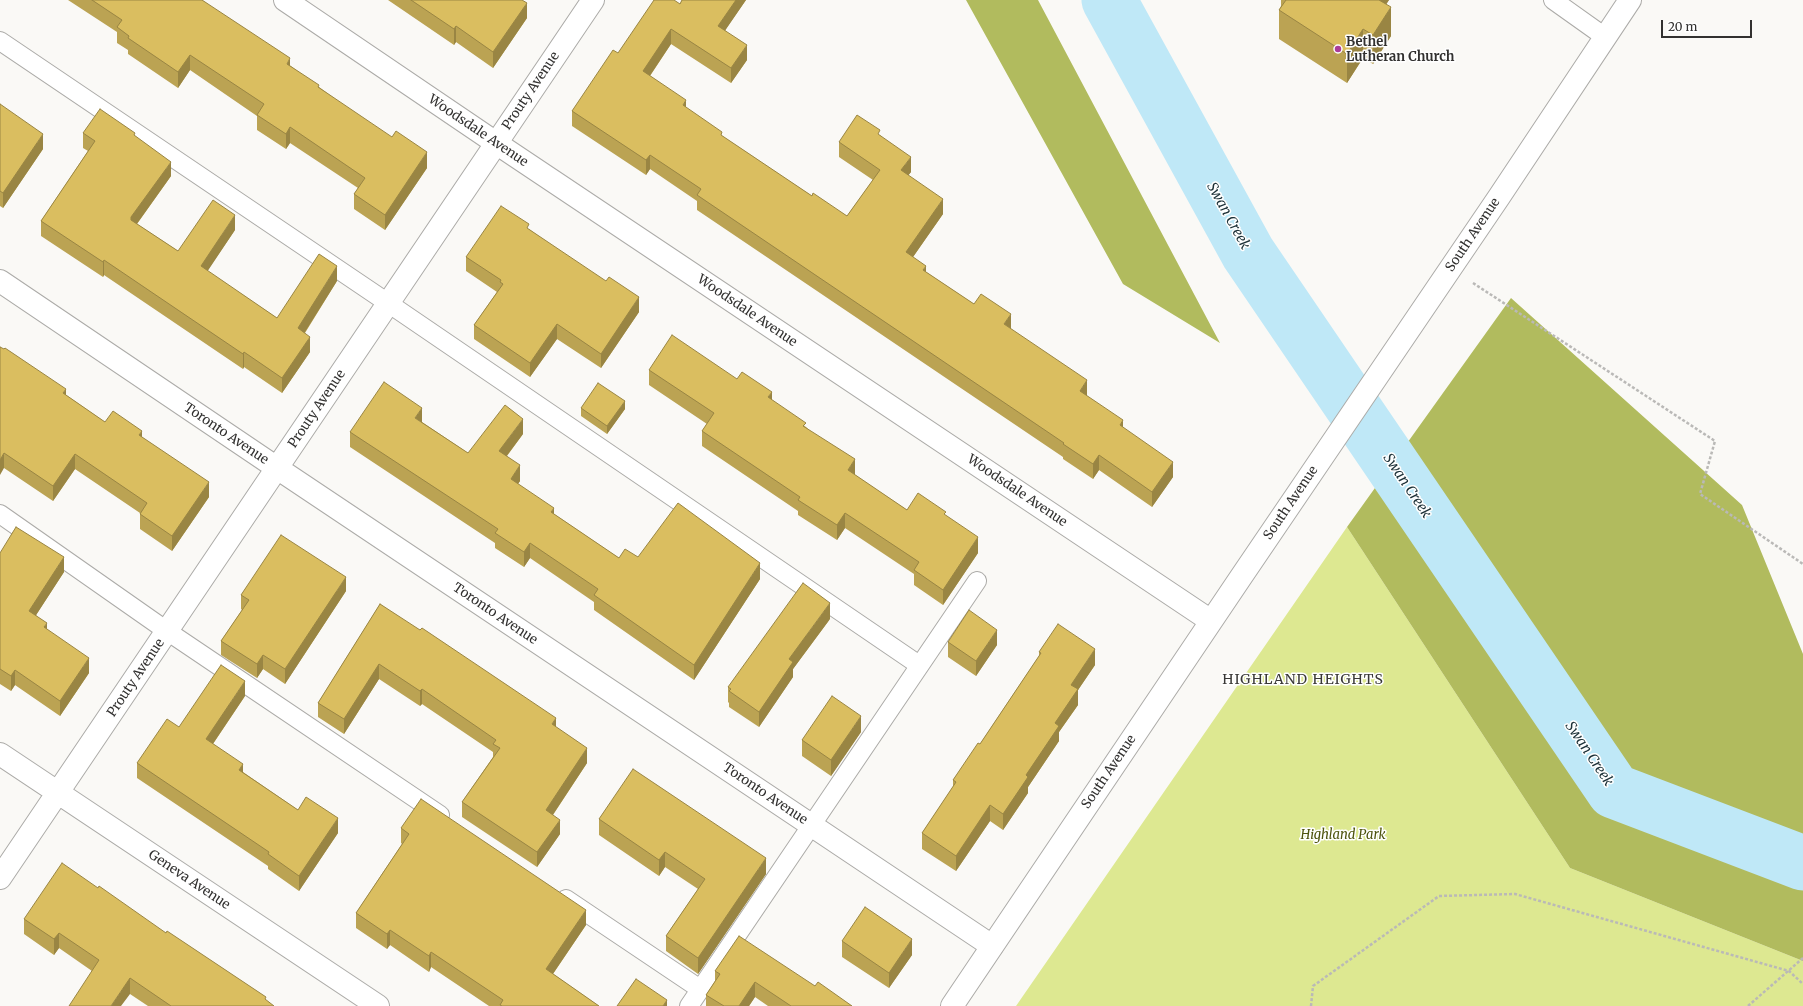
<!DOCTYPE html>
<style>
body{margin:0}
#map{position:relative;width:1803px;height:1006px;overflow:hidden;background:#faf9f6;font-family:Merriweather,serif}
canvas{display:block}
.scale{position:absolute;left:1661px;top:20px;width:91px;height:18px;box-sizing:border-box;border:2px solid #323130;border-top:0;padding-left:5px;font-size:12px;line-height:14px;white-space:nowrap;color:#323130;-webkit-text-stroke:3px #fff;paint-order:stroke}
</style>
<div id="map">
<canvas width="1803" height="1006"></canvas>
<div class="scale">20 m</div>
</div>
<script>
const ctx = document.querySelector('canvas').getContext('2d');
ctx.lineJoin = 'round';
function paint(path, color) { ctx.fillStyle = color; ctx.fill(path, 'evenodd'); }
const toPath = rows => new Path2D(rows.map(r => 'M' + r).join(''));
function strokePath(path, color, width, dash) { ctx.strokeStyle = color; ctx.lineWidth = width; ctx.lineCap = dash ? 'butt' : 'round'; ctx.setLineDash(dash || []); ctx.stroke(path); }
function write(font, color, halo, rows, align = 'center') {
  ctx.font = font + ' Merriweather,serif'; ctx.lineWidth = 3; ctx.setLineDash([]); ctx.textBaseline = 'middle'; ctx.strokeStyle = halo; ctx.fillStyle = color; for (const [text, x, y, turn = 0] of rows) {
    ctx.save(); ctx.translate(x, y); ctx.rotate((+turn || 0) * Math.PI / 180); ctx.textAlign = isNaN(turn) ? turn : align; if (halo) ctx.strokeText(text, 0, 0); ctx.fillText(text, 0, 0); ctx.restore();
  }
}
const green = toPath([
 [1347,527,1570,868,1803,961,1803,1006,1016,1006]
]);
const forest = toPath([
 [966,0,1038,0,1220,343,1123,284],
 [1511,298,1742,505,1803,654,1803,961,1570,868,1347,527]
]);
const river = toPath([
 [1109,0,1248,253,1614,791,1803,863]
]);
const path = toPath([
 [1473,283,1715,441,1700,494,1803,564],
 [1311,1006,1313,986,1439,896,1515,894,1789,971,1803,984],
 [1748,1006,1803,958]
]);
const lane = toPath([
 [1553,0,1605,37],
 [0,41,388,303,919,665],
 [0,514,167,631,440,815],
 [566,899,700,989],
 [689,1006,977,581]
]);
const street = toPath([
 [0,281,277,468,992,946],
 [0,754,378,1006],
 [0,878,593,0]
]);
const secondary = toPath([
 [285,0,496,143,1211,621],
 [952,1006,1241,577,1499,197,1630,0]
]);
const wall = toPath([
 [68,0,202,0,319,87,427,168,385,230,354,209,354,194,358,188,290,143,286,149,257,130,257,116,190,70,178,88,128,54,128,50,117,43,117,32],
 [388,0,522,0,527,18,493,68,456,42,454,45],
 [682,0,746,0,725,30,747,60,731,83,671,44,650,76,686,108,722,136,812,196,847,216,873,180,839,157,839,142,880,135,911,172,908,175,943,214,913,257,926,272,1011,329,1087,395,1087,396,1123,427,1173,477,1152,507,1099,470,1093,479,1063,459,1063,457,697,210,697,201,650,169,646,175,572,126,572,111,618,53,680,4],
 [1281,0,1389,0,1386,4,1391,36,1373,64,1363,58,1347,83,1279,39,1279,10,1281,6],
 [0,104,43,149,3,208,0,206],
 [83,133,135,136,171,176,137,224,178,251,235,230,207,271,277,318,337,281,305,333,310,352,282,393,244,367,243,369,104,275,103,277,41,236,41,221,88,151,83,148],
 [529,229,639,312,601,368,557,339,530,377,474,339,474,325,497,292,466,271,466,257],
 [0,347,66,395,105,422,142,437,209,497,172,551,140,529,140,513,75,469,53,501,4,468],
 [649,370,737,379,772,400,806,427,855,475,907,510,946,516,978,553,943,605,914,585,914,574,845,528,837,540,798,515,798,511,702,446,702,431,707,424,649,385],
 [581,408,625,409,607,434,581,416],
 [422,422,468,453,523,434,507,456,520,481,518,484,554,514,619,558,638,557,760,579,694,680,594,610,594,602,530,558,524,567,495,548,495,543,350,447,350,432],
 [0,553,64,572,36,615,47,629,89,673,60,716,15,685,11,691,0,684],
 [346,591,285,684,263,669,257,678,221,655,221,641,242,610,241,609,241,595],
 [380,604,556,727,587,763,553,815,560,834,537,867,462,817,462,802,493,757,493,752,422,704,420,706,379,679,344,734,318,717,318,703],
 [830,619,793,669,793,677,759,727,729,707,729,703,728,702,728,687],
 [948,642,997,645,976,676,948,657],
 [1039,652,1095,665,1078,690,1078,705,1059,732,1059,741,1028,787,1028,793,1003,830,990,821,956,871,922,849,922,833,953,787,953,780,980,744,1039,656],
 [245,696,213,744,243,772,298,810,338,833,299,891,268,869,268,866,137,778,137,763,179,727],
 [861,732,831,776,802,756,802,740],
 [599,819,766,874,698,974,666,951,666,936,698,889,665,867,659,876,599,835],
 [401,828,586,925,553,974,599,1006,489,1006,431,967,429,972,390,945,387,949,356,928,356,913,402,844,401,843],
 [24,919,166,933,274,1006,148,1006,130,994,92,971,59,948,54,955,24,934],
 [842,941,912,955,889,988,842,957],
 [715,971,815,986,852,1006,768,1006,755,997,749,1006,706,1006,706,995,715,981]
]);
const shadedWall = toPath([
 [736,0,746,0,718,41,718,26],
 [1373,0,1389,0,1373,25],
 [527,3,527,18,493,68,493,52],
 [1391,7,1391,36,1373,64,1373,35],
 [456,26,456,42,454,45,454,29],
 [671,29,671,44,643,86,643,71],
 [1363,29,1363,58,1347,83,1347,54],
 [747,45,747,60,731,83,731,68],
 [190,55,190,70,178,88,178,72],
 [290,58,290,74,287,64],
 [686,100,686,115,683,105],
 [290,127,290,143,286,149,286,134],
 [43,134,43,149,3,208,3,193],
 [427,152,427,168,385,230,385,215],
 [650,155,650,169,646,175,646,160],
 [911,157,911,172,901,185,901,170],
 [171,162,171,176,131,232,131,217],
 [943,199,943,214,906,267,906,252],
 [235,215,235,230,201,281,201,266],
 [104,260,104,275,103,277,103,262],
 [337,266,337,281,298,343,298,328],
 [926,266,926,281,923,270],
 [639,297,639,312,601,368,601,354],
 [1011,314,1011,329,1004,324],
 [557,324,557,339,530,377,530,363],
 [310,337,310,352,282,393,282,378],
 [244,352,244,367,243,369,243,354],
 [1087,380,1087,395,1080,406,1080,391],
 [66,389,66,404,63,393],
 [772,392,772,407,768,397],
 [625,401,625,409,607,434,607,426],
 [422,408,422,423,415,418],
 [523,419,523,434,499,466,499,451],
 [1123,420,1123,435,1120,425],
 [142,431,142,446,139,435],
 [4,453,4,468,0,475,0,460],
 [75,454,75,469,53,501,53,486],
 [1099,455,1099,470,1093,479,1093,464],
 [855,459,855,475,848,470],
 [1173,462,1173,477,1152,507,1152,492],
 [520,465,520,481,511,494,511,479],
 [209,482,209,497,172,551,172,536],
 [554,508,554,523,551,512],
 [845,513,845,528,837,540,837,525],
 [978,537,978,553,943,605,943,590],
 [530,543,530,558,524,567,524,552],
 [64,557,64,572,29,626,29,611],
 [760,563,760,579,694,680,694,665],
 [346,577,346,591,285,684,285,669],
 [830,603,830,619,793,669,793,677,759,727,759,712,789,659],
 [47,623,47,638,44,627],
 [997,630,997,645,976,676,976,661],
 [1095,649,1095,665,1078,690,1078,705,1059,732,1059,741,1028,787,1028,793,1003,830,1003,814,1026,775,1071,685],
 [263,655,263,669,257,678,257,664],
 [89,658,89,673,60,716,60,701],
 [379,664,379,679,344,734,344,719],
 [15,670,15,685,11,691,11,676],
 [245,681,245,696,206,754,206,739],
 [422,689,422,704,420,706,420,691],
 [861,716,861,732,831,776,831,760],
 [556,718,556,733,552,724],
 [587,748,587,763,546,825,546,810],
 [243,764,243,779,239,770],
 [990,805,990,821,956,871,956,856],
 [338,818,338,833,299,891,299,876],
 [560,820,560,834,537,867,537,852],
 [665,852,665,867,659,876,659,860],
 [766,858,766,874,698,974,698,958],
 [586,910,586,925,546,984,546,969],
 [390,930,390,945,387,949,387,934],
 [59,933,59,948,54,955,54,939],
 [912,939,912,955,889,988,889,973],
 [431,952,431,967,429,972,429,956],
 [130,978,130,994,121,1006,111,1006],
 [755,982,755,997,749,1006,739,1006],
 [667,1000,667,1006,663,1006]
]);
const building = toPath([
 [92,0,202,0,290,58,287,64,319,85,318,87,392,137,396,131,427,152,385,215,354,194,365,178,290,127,286,134,257,115,264,104,190,55,178,72,128,38,129,36,117,27,122,20,92,0],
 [411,0,522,0,527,3,493,52,456,26,454,29,411,0],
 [654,0,674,0,680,4,682,0,736,0,718,26,747,45,731,68,671,29,643,71,686,100,683,105,722,132,721,135,812,196,813,193,847,216,880,170,839,142,857,115,880,130,878,134,911,157,901,170,943,199,906,252,926,266,923,270,974,304,981,294,1011,314,1004,324,1087,380,1080,391,1123,420,1120,425,1173,462,1152,492,1099,455,1093,464,1063,444,1064,443,697,195,701,189,650,155,646,160,572,111,613,50,618,53,654,0],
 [1286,0,1379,0,1391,7,1373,35,1363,29,1347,54,1279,10,1286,0],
 [0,104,43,134,3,193,0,191,0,104],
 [100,109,135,133,134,135,171,162,131,217,131,220,178,251,213,200,235,215,201,266,277,318,319,254,337,266,298,328,310,337,282,378,244,352,243,354,104,260,103,262,41,221,95,141,83,133,100,109],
 [501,206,529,224,527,228,606,281,609,277,639,297,601,354,557,324,530,363,474,325,503,284,500,282,501,280,466,257,501,206],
 [672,335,737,379,742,372,772,392,768,397,806,423,803,426,855,459,848,470,907,510,918,493,946,512,944,514,978,537,943,590,914,570,919,562,845,513,837,525,798,500,800,497,702,431,714,413,649,370,672,335],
 [0,347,4,349,5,348,66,389,63,393,105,422,113,411,142,431,139,435,209,482,172,536,140,514,147,503,75,454,53,486,4,453,0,460,0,347],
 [384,382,422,408,415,418,468,453,505,405,523,419,499,451,520,465,511,479,554,508,551,512,619,558,625,549,638,557,678,503,760,563,694,665,594,595,598,589,530,543,524,552,495,533,498,529,350,432,384,382],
 [598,383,625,401,607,426,581,408,598,383],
 [16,527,64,557,29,611,47,623,44,627,89,658,60,701,15,670,11,676,0,669,0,553,16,527],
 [281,535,346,577,285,669,263,655,257,664,221,641,249,600,241,595,281,535],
 [803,583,830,603,789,659,793,662,759,712,729,691,731,689,728,687,803,583],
 [380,604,420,630,422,628,556,718,552,724,587,748,546,810,560,820,537,852,462,802,500,748,493,744,496,740,422,689,420,691,379,664,344,719,318,703,380,604],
 [969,610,997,630,976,661,948,642,969,610],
 [1058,624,1095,649,1071,685,1078,689,1055,723,1059,726,1026,775,1028,777,1003,814,990,805,956,856,922,833,956,782,953,780,978,743,980,744,1041,653,1039,652,1058,624],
 [221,665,245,681,206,739,243,764,239,770,298,810,306,797,338,818,299,876,268,854,269,852,137,763,167,719,179,727,221,665],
 [832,696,861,716,831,760,802,740,832,696],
 [633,769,766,858,698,958,666,936,705,879,665,852,659,860,599,819,633,769],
 [421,799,586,910,546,969,599,1006,502,1006,500,1005,503,1000,431,952,429,956,390,930,387,934,356,913,409,834,401,828,421,799],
 [62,863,98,888,99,886,166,933,167,931,266,997,265,999,274,1006,171,1006,130,978,111,1006,69,1006,99,960,59,933,54,939,24,919,62,863],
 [865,907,912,939,889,973,842,941,865,907],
 [739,936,815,986,818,982,852,1006,791,1006,755,982,739,1006,724,1006,706,995,720,974,715,971,739,936],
 [636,979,667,1000,663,1006,617,1006,636,979]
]);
const markers = [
 [1338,49,4,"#aa3c9a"]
];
const poiNames = [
 ["Bethel",1346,42],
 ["Lutheran Church",1346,57]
];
const streetNames = [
 ["Prouty Avenue",531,91,-56],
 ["Woodsdale Avenue",478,131,34],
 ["South Avenue",1473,235,-56],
 ["Woodsdale Avenue",747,311,34],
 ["Prouty Avenue",317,409,-56],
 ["Toronto Avenue",226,434,34],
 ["Woodsdale Avenue",1017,491,34],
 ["South Avenue",1291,503,-56],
 ["Toronto Avenue",495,614,34],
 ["Prouty Avenue",136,678,-56],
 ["South Avenue",1109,772,-56],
 ["Toronto Avenue",765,794,34],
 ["Geneva Avenue",189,880,34]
];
const parkNames = [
 ["Highland Park",1343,835]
];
const waterNames = [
 ["Swan Creek",1228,216,61],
 ["Swan Creek",1407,486,56],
 ["Swan Creek",1589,754,56]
];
const neighbourhoodNames = [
 ["HIGHLAND HEIGHTS",1303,680]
];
paint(green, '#dde891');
paint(forest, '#b1bb5e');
strokePath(river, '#bfe8f7', 55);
strokePath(lane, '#acaba8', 20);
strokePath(street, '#acaba8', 24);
strokePath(secondary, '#acaba8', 24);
strokePath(path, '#bab9b7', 2.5, [3, 2]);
strokePath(lane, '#fff', 18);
strokePath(street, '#fff', 22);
strokePath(secondary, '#fff', 22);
paint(wall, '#bba353');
paint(shadedWall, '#998543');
paint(building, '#dabe60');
strokePath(building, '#998543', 1);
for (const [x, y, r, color] of markers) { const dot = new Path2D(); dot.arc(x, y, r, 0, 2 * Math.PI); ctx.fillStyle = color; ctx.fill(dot); strokePath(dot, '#fff', 1.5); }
write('bold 13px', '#323130', '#fff', poiNames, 'left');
write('13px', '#323130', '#fff', streetNames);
write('italic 13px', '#4e540d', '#fff', parkNames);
write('italic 14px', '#1c3138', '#fff', waterNames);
ctx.letterSpacing = '1px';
write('14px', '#393836', '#fff', neighbourhoodNames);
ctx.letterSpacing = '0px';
</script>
